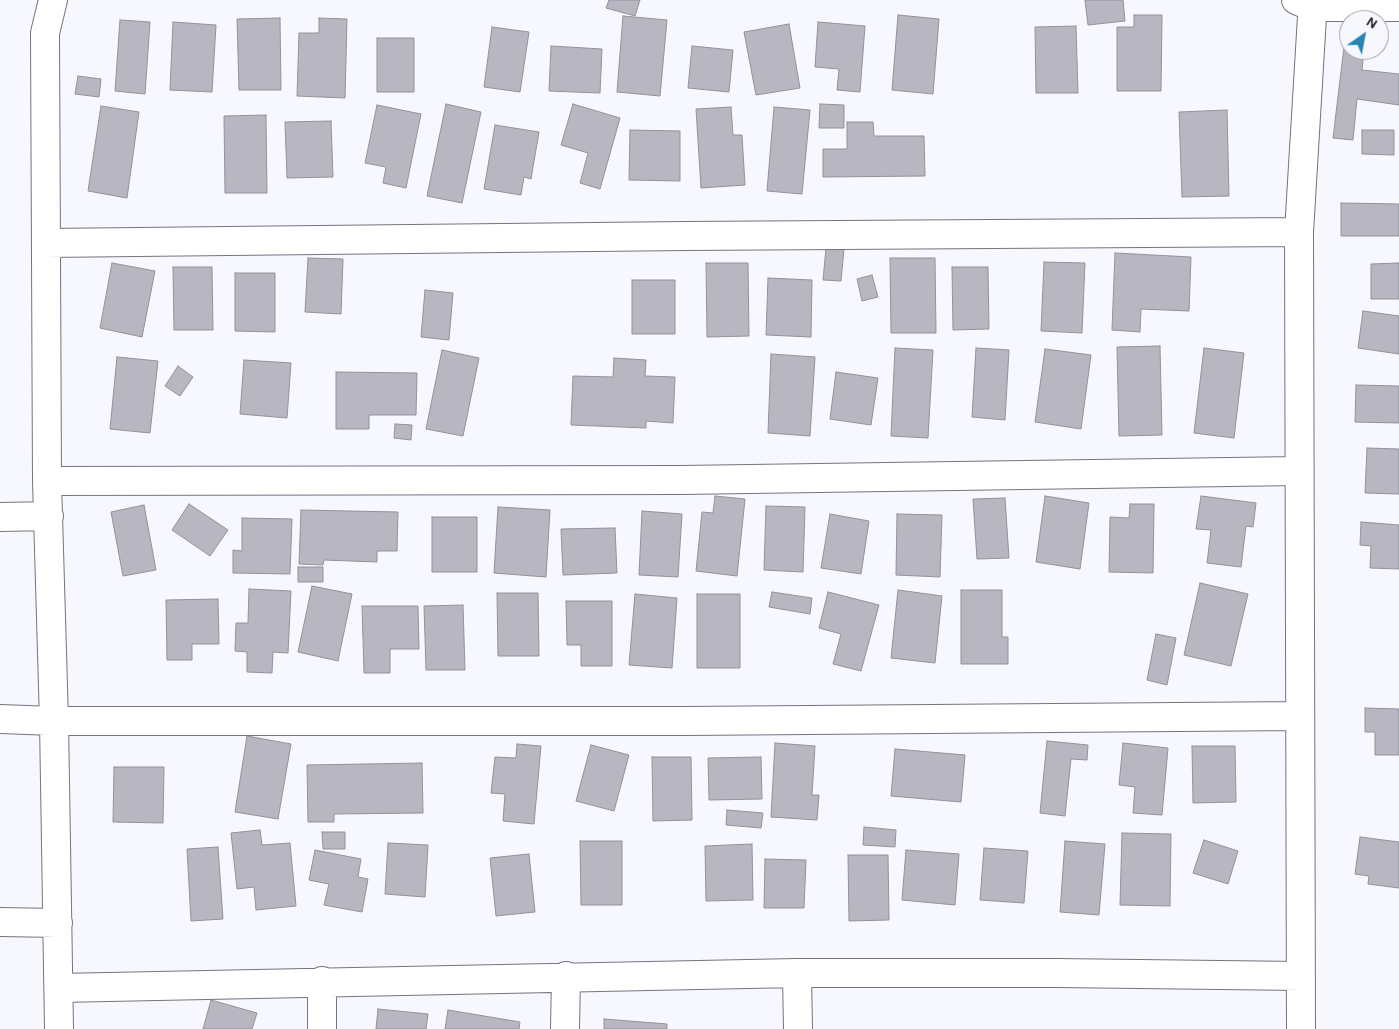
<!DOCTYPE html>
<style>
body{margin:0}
#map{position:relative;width:1399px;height:1029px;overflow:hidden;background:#f7f7fe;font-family:Karla,sans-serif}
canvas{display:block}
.north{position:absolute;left:1339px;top:10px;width:50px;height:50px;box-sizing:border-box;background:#f7f7fe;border:1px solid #9d9da3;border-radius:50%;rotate:33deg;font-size:14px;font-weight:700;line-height:20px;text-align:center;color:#16161a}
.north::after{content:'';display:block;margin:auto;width:18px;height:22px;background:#2784b1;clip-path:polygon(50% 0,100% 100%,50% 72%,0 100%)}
</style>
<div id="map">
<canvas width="1399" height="1029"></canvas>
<div class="north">N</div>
</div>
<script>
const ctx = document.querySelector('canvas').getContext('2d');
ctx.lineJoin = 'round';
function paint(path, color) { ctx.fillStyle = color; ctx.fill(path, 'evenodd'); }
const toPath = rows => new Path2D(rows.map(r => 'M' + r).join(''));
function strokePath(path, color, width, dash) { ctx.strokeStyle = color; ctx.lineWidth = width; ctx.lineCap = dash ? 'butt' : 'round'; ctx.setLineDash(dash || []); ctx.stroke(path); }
const building = toPath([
 [609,0,640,0,635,16,606,8,609,0],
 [1085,0,1123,0,1125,21,1088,25,1085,0],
 [898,15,939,19,933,94,892,90,898,15],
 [1134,15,1162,15,1161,91,1117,91,1117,27,1134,27,1134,15],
 [623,16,667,20,660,96,617,92,623,16],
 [280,18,281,90,239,90,237,19,280,18],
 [319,18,347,19,345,98,297,96,299,33,319,33,319,18],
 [120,20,150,22,145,94,115,91,120,20],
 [173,22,216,25,212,92,170,90,173,22],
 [818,22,865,26,860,92,837,90,839,69,815,67,818,22],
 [789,24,800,88,756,95,744,32,789,24],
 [1076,26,1078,93,1036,93,1035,27,1076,26],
 [492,27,529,32,520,92,484,87,492,27],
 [377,38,414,38,414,92,377,92,377,38],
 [551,46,602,49,600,93,549,91,551,46],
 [692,46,733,50,729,92,688,88,692,46],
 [1344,47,1349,47,1349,50,1364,50,1362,70,1399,74,1399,105,1357,99,1353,140,1333,138,1344,47],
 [78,76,101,79,99,97,75,94,78,76],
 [446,104,481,112,462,203,427,196,446,104],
 [573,104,620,118,600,189,580,183,588,153,561,145,573,104],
 [820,104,844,105,844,128,819,128,820,104],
 [377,105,421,114,406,188,383,183,386,167,365,163,377,105],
 [101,106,139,112,127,198,88,191,101,106],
 [731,107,733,135,742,135,745,185,701,188,696,109,731,107],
 [774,107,810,110,802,194,767,191,774,107],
 [1227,110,1229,196,1182,197,1179,112,1227,110],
 [266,115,267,193,225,193,224,116,266,115],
 [331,121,333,177,287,178,285,122,331,121],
 [847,122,873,122,874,136,924,136,925,176,823,177,823,149,847,149,847,122],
 [495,125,539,132,531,179,524,177,521,195,484,189,495,125],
 [630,130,680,131,680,181,629,180,630,130],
 [1362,130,1394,130,1394,155,1362,154,1362,130],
 [1341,203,1399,204,1399,236,1341,236,1341,203],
 [826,248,844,249,841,281,823,280,826,248],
 [1115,253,1191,257,1189,311,1141,309,1140,332,1112,330,1115,253],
 [308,258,343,259,341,314,305,312,308,258],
 [890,258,935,258,936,333,891,333,890,258],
 [1044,262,1085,263,1082,333,1041,331,1044,262],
 [112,263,155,271,142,337,100,328,112,263],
 [706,263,748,263,749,336,707,337,706,263],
 [1399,263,1399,299,1371,299,1371,264,1399,263],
 [173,267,212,267,213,330,174,330,173,267],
 [952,267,988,267,989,329,953,330,952,267],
 [235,273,275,273,275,332,235,331,235,273],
 [872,275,878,297,862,301,857,279,872,275],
 [768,278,812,280,811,337,766,335,768,278],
 [632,280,675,280,675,334,632,334,632,280],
 [425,290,453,293,449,340,421,337,425,290],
 [1363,311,1399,316,1399,354,1358,348,1363,311],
 [1160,346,1162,435,1119,436,1117,347,1160,346],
 [895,348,933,350,928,438,891,436,895,348],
 [976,348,1009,350,1005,420,972,417,976,348],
 [1204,348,1244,353,1234,438,1194,433,1204,348],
 [1045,349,1091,355,1081,429,1035,422,1045,349],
 [442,350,479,358,463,436,426,429,442,350],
 [771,354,815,357,810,436,768,433,771,354],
 [117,357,158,361,150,433,110,429,117,357],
 [614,358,646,360,645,376,675,377,673,423,646,421,646,428,571,425,573,376,613,377,614,358],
 [244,360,291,363,287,418,240,414,244,360],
 [178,366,193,377,180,396,165,386,178,366],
 [336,372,417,373,416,415,369,415,369,429,336,429,336,372],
 [836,372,878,378,871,425,830,419,836,372],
 [1356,385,1399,386,1399,423,1355,422,1356,385],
 [395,424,412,425,411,440,394,438,395,424],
 [1367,448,1399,449,1399,494,1365,493,1367,448],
 [715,496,745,499,737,576,696,571,702,512,713,513,715,496],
 [1045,496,1089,503,1080,569,1036,562,1045,496],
 [1201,496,1256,503,1253,527,1246,526,1241,567,1207,563,1211,530,1196,529,1201,496],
 [1005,498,1009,558,977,559,973,499,1005,498],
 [189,504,228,530,210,556,172,530,189,504],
 [1130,504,1154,504,1153,573,1109,572,1110,517,1129,518,1130,504],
 [144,505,156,570,123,576,111,512,144,505],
 [766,506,805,507,803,572,764,570,766,506],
 [498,507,550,510,546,577,494,573,498,507],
 [301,510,398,512,397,551,377,551,377,562,324,560,323,565,299,564,301,510],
 [642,511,682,514,678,577,639,575,642,511],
 [830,514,869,521,861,574,821,568,830,514],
 [897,514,942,515,940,577,896,575,897,514],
 [432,517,477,517,477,572,432,572,432,517],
 [242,518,292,519,290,574,233,573,233,550,242,551,242,518],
 [1361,522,1399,525,1399,569,1370,568,1371,546,1360,545,1361,522],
 [615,528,617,573,563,575,561,529,615,528],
 [298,567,323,567,323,582,298,582,298,567],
 [1200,583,1248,594,1231,666,1184,655,1200,583],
 [312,586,352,594,338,661,298,652,312,586],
 [249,589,291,591,288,653,273,652,272,673,247,672,247,652,235,651,236,623,248,623,249,589],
 [898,590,942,596,935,663,891,658,898,590],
 [961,590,1002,590,1002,637,1008,637,1008,664,961,664,961,590],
 [772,592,812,598,810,614,769,607,772,592],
 [828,592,879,605,861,671,833,664,841,634,819,628,828,592],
 [497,593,538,593,539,656,498,656,497,593],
 [635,594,677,598,672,668,629,665,635,594],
 [697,594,740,594,740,668,697,668,697,594],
 [218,599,219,644,192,644,192,660,167,660,166,600,218,599],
 [566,601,612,601,612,666,581,666,581,645,567,645,566,601],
 [463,605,465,670,426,670,424,606,463,605],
 [362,606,418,606,419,649,390,649,390,673,364,673,362,606],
 [1156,634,1176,638,1167,685,1147,680,1156,634],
 [1365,708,1399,709,1399,755,1375,755,1375,732,1365,732,1365,708],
 [247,736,291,744,278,819,235,812,247,736],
 [1047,741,1088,745,1087,760,1071,759,1065,816,1040,813,1047,741],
 [775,743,815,746,812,795,819,795,817,820,771,817,775,743],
 [1123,743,1168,748,1162,815,1133,813,1135,787,1119,785,1123,743],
 [517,744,541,746,534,824,503,821,505,794,491,793,495,757,516,758,517,744],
 [591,745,629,755,614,811,576,801,591,745],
 [1192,746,1235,746,1236,802,1193,803,1192,746],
 [895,749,965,755,961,802,891,796,895,749],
 [652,757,691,757,692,820,653,821,652,757],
 [761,757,762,799,709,800,708,758,761,757],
 [422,763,423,813,334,814,334,822,308,822,307,765,422,763],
 [114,767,164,767,163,823,113,822,114,767],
 [727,810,763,813,761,828,726,825,727,810],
 [864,827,896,830,895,847,863,845,864,827],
 [260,830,262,845,290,843,296,906,256,910,254,887,237,889,231,833,260,830],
 [322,832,345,832,345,849,323,849,322,832],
 [1122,833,1171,834,1170,906,1120,905,1122,833],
 [1360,837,1399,842,1399,888,1368,884,1369,876,1355,874,1360,837],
 [1204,840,1238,851,1228,884,1193,873,1204,840],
 [580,841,622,841,622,905,581,905,580,841],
 [1065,841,1105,844,1099,915,1060,912,1065,841],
 [388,843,428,845,425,897,385,894,388,843],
 [752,844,753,900,706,901,705,846,752,844],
 [218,847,223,919,191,921,187,849,218,847],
 [984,848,1028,851,1024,903,980,900,984,848],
 [315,850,361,859,358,877,368,879,362,912,324,905,329,884,309,880,315,850],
 [906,850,959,854,955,905,902,900,906,850],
 [529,854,535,912,496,916,490,858,529,854],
 [848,855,888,855,889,920,849,921,848,855],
 [765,859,806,860,804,908,764,908,765,859],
 [211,1000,257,1013,252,1029,203,1029,211,1000],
 [378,1009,428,1014,426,1029,376,1029,378,1009],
 [448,1010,520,1022,519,1029,445,1029,448,1010],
 [604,1019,667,1024,667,1029,604,1029,604,1019]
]);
const minor = toPath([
 [53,0,45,33,47,481,54,721,59,1029],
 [1296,0,1312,7,1399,7],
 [46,243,685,236,1299,232],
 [47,481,681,480,1299,471],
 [0,517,49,516],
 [0,719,54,721,687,721,1299,716],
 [0,922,58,923],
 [797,973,798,1029],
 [322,981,322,1029],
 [59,988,797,973,1057,973,1301,976],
 [565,1029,566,976],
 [1301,1029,1299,232,1313,0]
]);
paint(building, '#b7b6c1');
strokePath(building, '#92919c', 1);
strokePath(minor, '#75747f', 30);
strokePath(minor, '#fff', 28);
</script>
